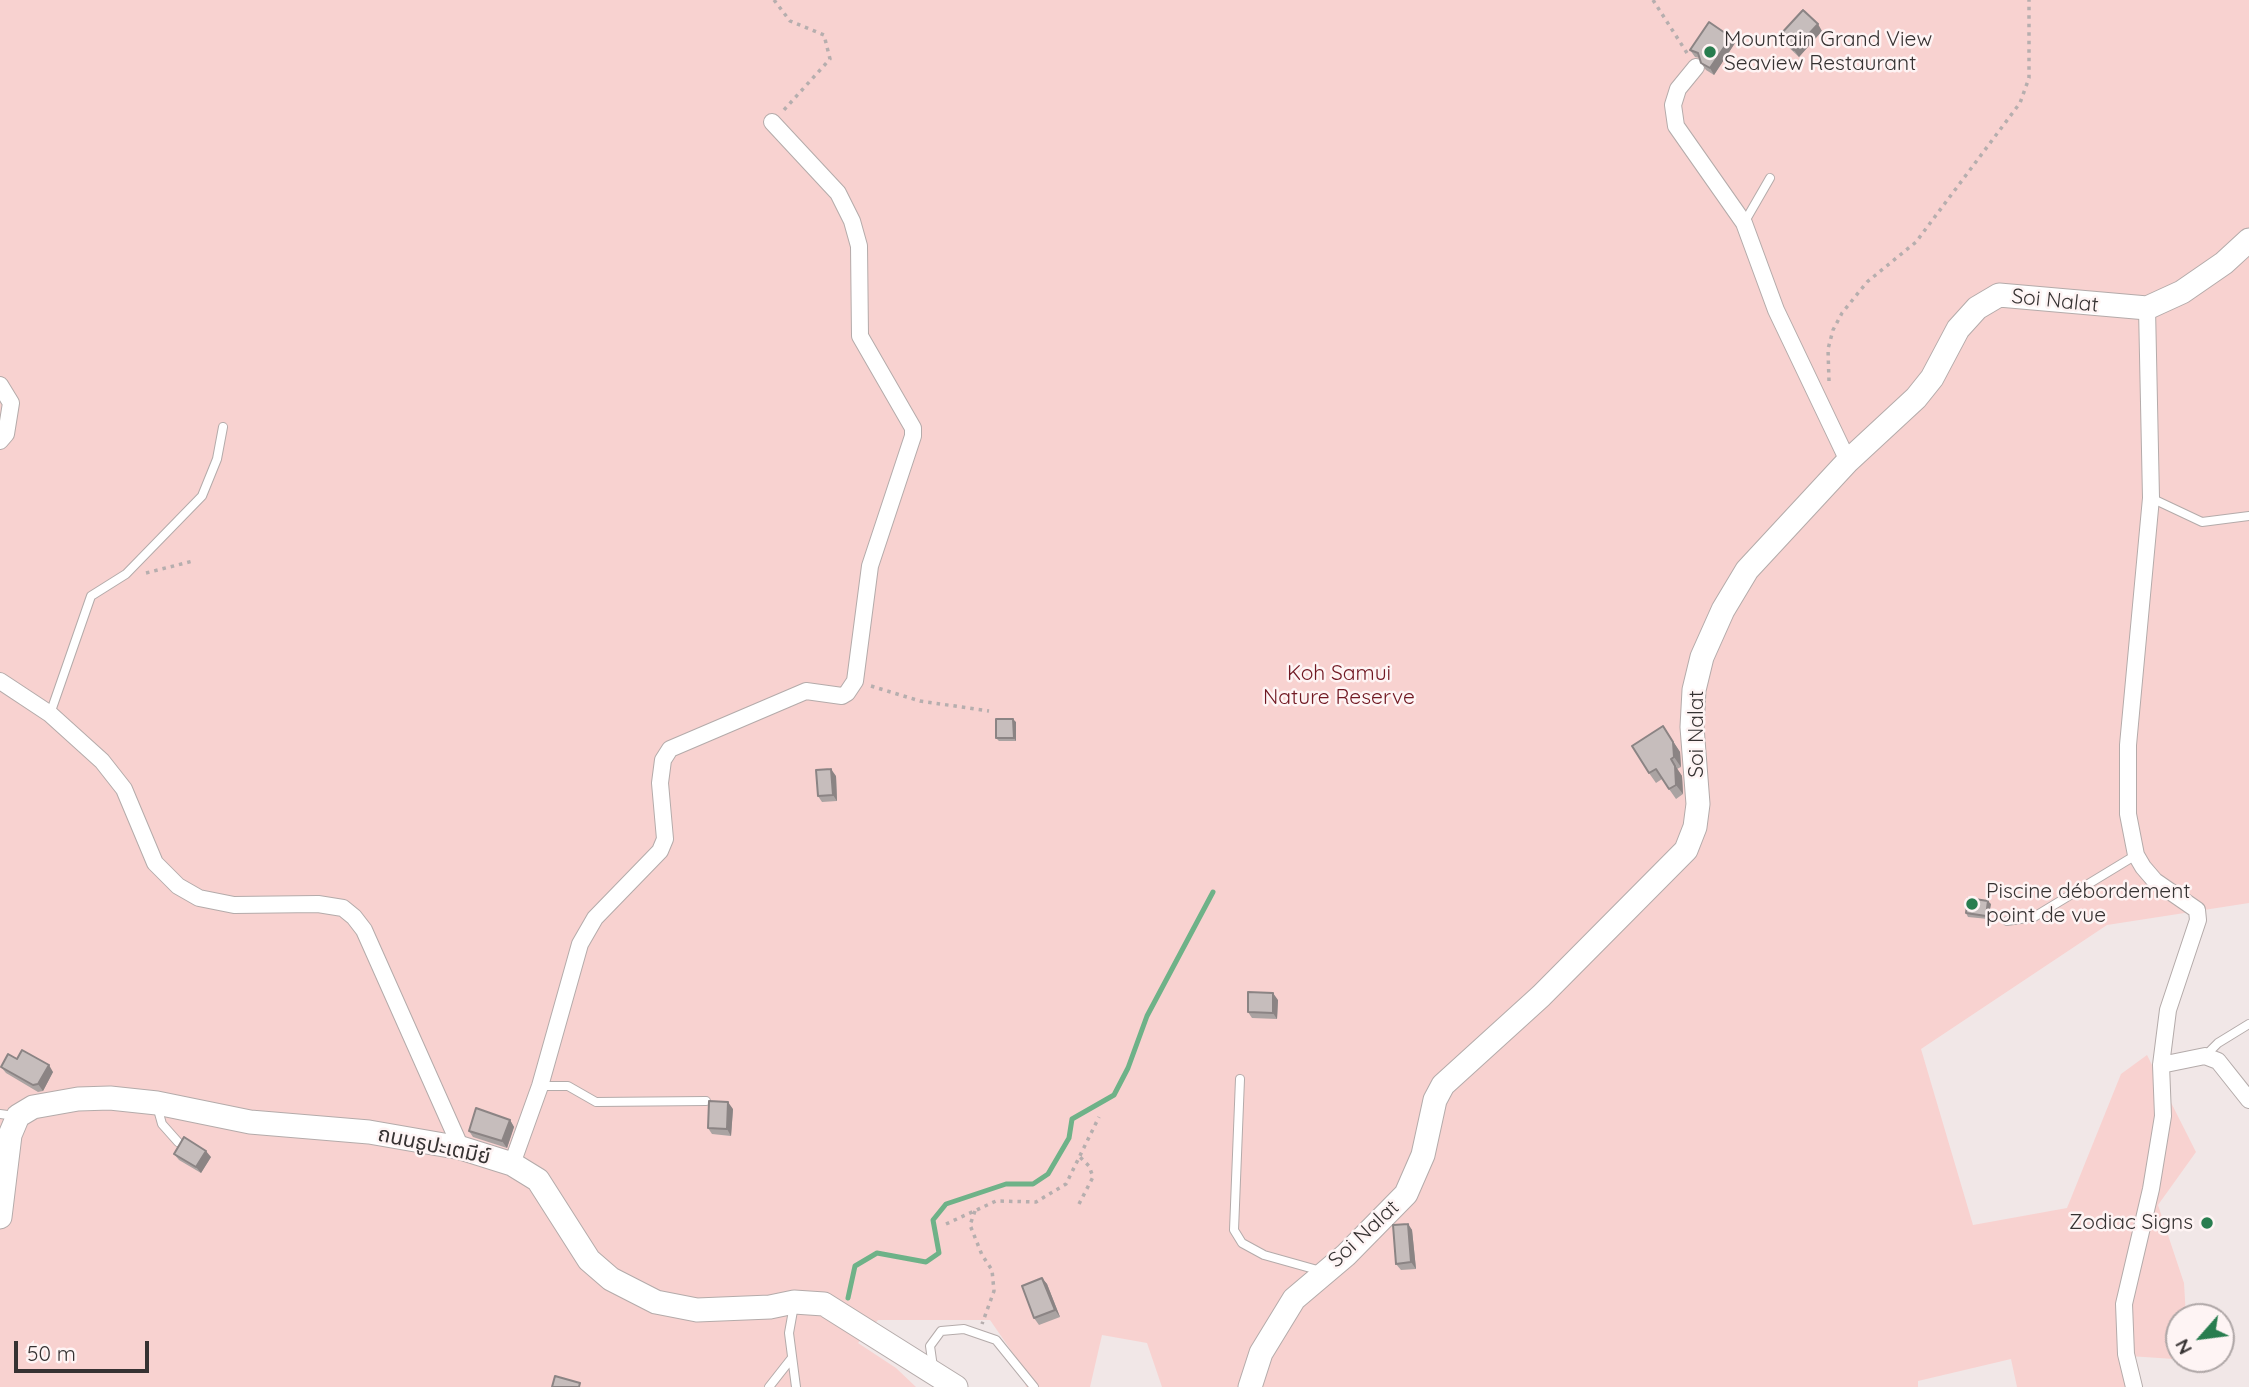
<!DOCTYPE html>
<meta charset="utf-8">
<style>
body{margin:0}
#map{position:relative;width:2249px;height:1387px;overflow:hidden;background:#f1e7e7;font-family:Quicksand,sans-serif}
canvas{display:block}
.north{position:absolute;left:2165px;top:1303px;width:70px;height:70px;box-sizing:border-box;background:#fef4f4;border:2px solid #aea6a6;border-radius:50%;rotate:242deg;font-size:19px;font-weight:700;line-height:28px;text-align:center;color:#363232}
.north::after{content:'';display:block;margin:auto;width:24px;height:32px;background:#287d4f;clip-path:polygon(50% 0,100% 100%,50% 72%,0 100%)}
.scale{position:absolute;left:14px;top:1341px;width:135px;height:32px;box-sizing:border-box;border:4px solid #363232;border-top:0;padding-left:9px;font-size:21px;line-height:24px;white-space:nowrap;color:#363232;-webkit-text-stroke:5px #fef4f4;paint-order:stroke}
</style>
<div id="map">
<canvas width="2249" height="1387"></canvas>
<div class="north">N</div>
<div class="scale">50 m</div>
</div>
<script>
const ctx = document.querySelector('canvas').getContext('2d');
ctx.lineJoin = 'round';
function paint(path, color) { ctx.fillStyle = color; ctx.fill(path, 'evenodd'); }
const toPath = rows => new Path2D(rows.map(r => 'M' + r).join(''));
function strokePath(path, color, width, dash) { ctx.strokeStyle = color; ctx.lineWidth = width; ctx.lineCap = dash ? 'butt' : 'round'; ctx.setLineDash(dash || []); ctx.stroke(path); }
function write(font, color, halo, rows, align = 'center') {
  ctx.font = font + ' Quicksand,"Noto Sans Thai",sans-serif'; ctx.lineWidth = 5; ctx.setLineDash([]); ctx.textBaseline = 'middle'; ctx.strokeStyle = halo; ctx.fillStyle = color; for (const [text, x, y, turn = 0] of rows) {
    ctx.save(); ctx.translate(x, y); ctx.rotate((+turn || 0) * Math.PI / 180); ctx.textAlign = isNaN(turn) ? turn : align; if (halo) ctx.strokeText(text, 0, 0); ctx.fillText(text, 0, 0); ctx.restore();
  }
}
const green = toPath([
 [0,0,2249,0,2249,903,2107,925,1921,1049,1973,1225,2067,1208,2121,1074,2147,1055,2196,1152,2158,1205,2184,1283,2186,1317,2179,1317,2179,1359,2189,1360,2129,1356,2131,1387,2017,1387,2011,1359,1918,1381,1918,1387,1162,1387,1147,1343,1102,1335,1090,1387,1026,1387,1019,1362,990,1320,878,1320,858,1343,896,1368,916,1387,0,1387]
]);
const stream = toPath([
 [848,1298,855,1266,877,1253,926,1262,939,1253,933,1220,946,1204,1006,1184,1033,1184,1048,1174,1069,1138,1072,1119,1114,1095,1128,1068,1147,1016,1213,892]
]);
const path = toPath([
 [774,0,790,21,824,35,830,59,783,111],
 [1653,0,1687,53],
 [1829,381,1828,349,1833,330,1842,313,1867,282,1916,242,2020,103,2029,78,2029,0],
 [146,573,193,561],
 [871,686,920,701,989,711],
 [1079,1204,1093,1177,1089,1166,1080,1157],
 [975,1211,970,1225,982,1255,992,1270,994,1291,982,1324],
 [946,1224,996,1201,1036,1202,1066,1184,1099,1117]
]);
const lane = toPath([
 [1744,223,1770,178],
 [2151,498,2202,522,2249,516],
 [50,714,91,596,126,574,202,496,217,459,223,427],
 [2007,921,2034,917,2136,855],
 [2205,1056,2218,1043,2249,1024],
 [1240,1079,1234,1230,1242,1243,1264,1255,1321,1271],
 [540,1086,568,1086,596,1102,706,1101],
 [157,1106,162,1124,178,1142],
 [0,1114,15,1116],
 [794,1305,789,1333,796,1387],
 [933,1367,930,1346,941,1331,964,1329,996,1340,1034,1387],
 [769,1387,791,1359]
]);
const street = toPath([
 [1696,67,1678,89,1673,105,1676,126,1744,223,1776,310,1848,461],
 [0,385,11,403,6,434,0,441],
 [0,681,50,714,102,761,124,789,155,863,178,886,199,898,234,905,318,904,343,908,354,917,364,930,461,1148],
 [2161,1065,2205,1056,2218,1061,2249,1100],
 [512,1164,540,1086,580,944,595,918,660,851,665,839,660,783,663,760,670,749,806,691,842,696,847,693,855,681,870,566,913,436,913,428,860,336,859,246,852,221,838,193,772,122],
 [2134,1387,2126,1354,2124,1304,2151,1189,2163,1116,2161,1065,2168,1010,2198,920,2197,910,2155,881,2143,867,2136,855,2128,814,2128,745,2151,498,2147,308]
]);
const secondary = toPath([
 [0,1217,10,1135,18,1116,33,1107,78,1099,110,1098,157,1103,250,1122,369,1132,461,1148,512,1164,538,1180,589,1260,611,1279,656,1302,697,1310,770,1307,794,1302,824,1304,956,1387],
 [1250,1387,1261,1353,1294,1299,1346,1255,1406,1194,1423,1155,1435,1100,1443,1085,1541,996,1686,850,1695,827,1698,804,1692,727,1694,690,1702,657,1723,610,1747,570,1848,461,1916,398,1932,378,1958,329,1977,308,1999,295,2147,308,2182,292,2224,263,2249,240]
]);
const wall = toPath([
 [1822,31,1799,57,1784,43,1779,36],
 [1735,43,1714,75,1706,70,1701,63,1700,58,1695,57,1690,50],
 [1016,722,1016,741,999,741,996,738],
 [1663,726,1680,752,1681,767,1677,769,1682,776,1683,794,1676,799,1662,779,1656,783,1649,773],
 [836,776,837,801,822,802,818,796],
 [1991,904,1988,919,1968,917,1966,913],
 [1278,1000,1277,1019,1252,1018,1248,1012],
 [17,1059,53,1072,43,1091,38,1092,6,1073,1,1067],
 [733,1109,731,1136,712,1134,708,1128],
 [510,1120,514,1127,507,1148,473,1137,469,1131],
 [174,1154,211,1157,201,1173,179,1160],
 [1408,1224,1412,1230,1416,1269,1401,1270,1396,1264],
 [1042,1278,1047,1284,1060,1317,1039,1325,1034,1318]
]);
const shadedWall = toPath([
 [1818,24,1822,31,1799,57,1794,50],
 [1731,37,1735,43,1714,75,1710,68],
 [1013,719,1016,722,1016,741,1014,738],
 [1663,726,1680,752,1681,767,1674,757],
 [1671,759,1682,776,1683,794,1676,785],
 [831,769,836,776,837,801,833,795],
 [1988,901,1991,904,1988,919,1986,916],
 [1273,993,1278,1000,1277,1019,1273,1013],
 [49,1065,53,1072,43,1091,38,1084],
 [728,1102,733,1109,731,1136,727,1129],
 [510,1120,514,1127,507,1148,502,1141],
 [206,1151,211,1157,201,1173,196,1167],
 [1408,1224,1412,1230,1416,1269,1411,1262],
 [1042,1278,1047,1284,1060,1317,1055,1310]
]);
const building = toPath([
 [1803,10,1818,24,1794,50,1779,36,1803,10],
 [1709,22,1731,37,1710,68,1701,63,1698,53,1690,50,1709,22],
 [996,719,1013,719,1014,738,996,738,996,719],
 [1663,726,1673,742,1674,757,1671,759,1675,766,1676,785,1669,789,1656,769,1649,773,1632,746,1663,726],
 [831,769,833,795,818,796,816,770,831,769],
 [1968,898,1988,901,1986,916,1966,913,1968,898],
 [1248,992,1273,993,1273,1013,1248,1012,1248,992],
 [22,1050,49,1065,38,1084,33,1085,1,1067,8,1054,17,1059,22,1050],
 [709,1101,728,1102,727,1129,708,1128,709,1101],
 [476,1108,510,1120,502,1141,469,1131,476,1108],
 [184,1137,206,1151,196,1167,174,1154,184,1137],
 [1408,1224,1411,1262,1396,1264,1393,1225,1408,1224],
 [1042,1278,1055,1310,1034,1318,1022,1286,1042,1278],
 [555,1376,580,1383,579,1387,552,1387,555,1376]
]);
const markers = [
 [1710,52,7,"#287d4f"],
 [1972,904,7,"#287d4f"],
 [2207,1223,7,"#287d4f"]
];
const poiNames = [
 ["Mountain Grand View",1724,40],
 ["Seaview Restaurant",1724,64],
 ["Piscine débordement",1986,892],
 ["point de vue",1986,916],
 ["Zodiac Signs",2193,1223,"right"]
];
const streetNames = [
 ["Soi Nalat",2055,301,6],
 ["Soi Nalat",1697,734,-90],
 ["ถนนธูปะเตมีย์",434,1146,12],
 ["Soi Nalat",1364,1234,-43]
];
const parkNames = [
 ["Koh Samui",1339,674],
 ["Nature Reserve",1339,698]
];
paint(green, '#f8d2d0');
strokePath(stream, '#6eb288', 5);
strokePath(lane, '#b4abaa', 10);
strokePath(street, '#b4abaa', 18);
strokePath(secondary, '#b4abaa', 25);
strokePath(path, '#b6aeae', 3.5, [3.5, 5]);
strokePath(lane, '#fff', 8);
strokePath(street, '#fff', 16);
strokePath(secondary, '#fff', 23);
paint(wall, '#aaa3a2');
paint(shadedWall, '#8b8484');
paint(building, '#c6bdbc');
strokePath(building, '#8b8484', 2);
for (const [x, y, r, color] of markers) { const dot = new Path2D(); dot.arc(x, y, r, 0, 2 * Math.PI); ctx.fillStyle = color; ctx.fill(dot); strokePath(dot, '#fef4f4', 2.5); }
write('21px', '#363232', '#fef4f4', poiNames, 'left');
write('21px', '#363232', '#fef4f4', streetNames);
write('21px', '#701721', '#fef4f4', parkNames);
</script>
